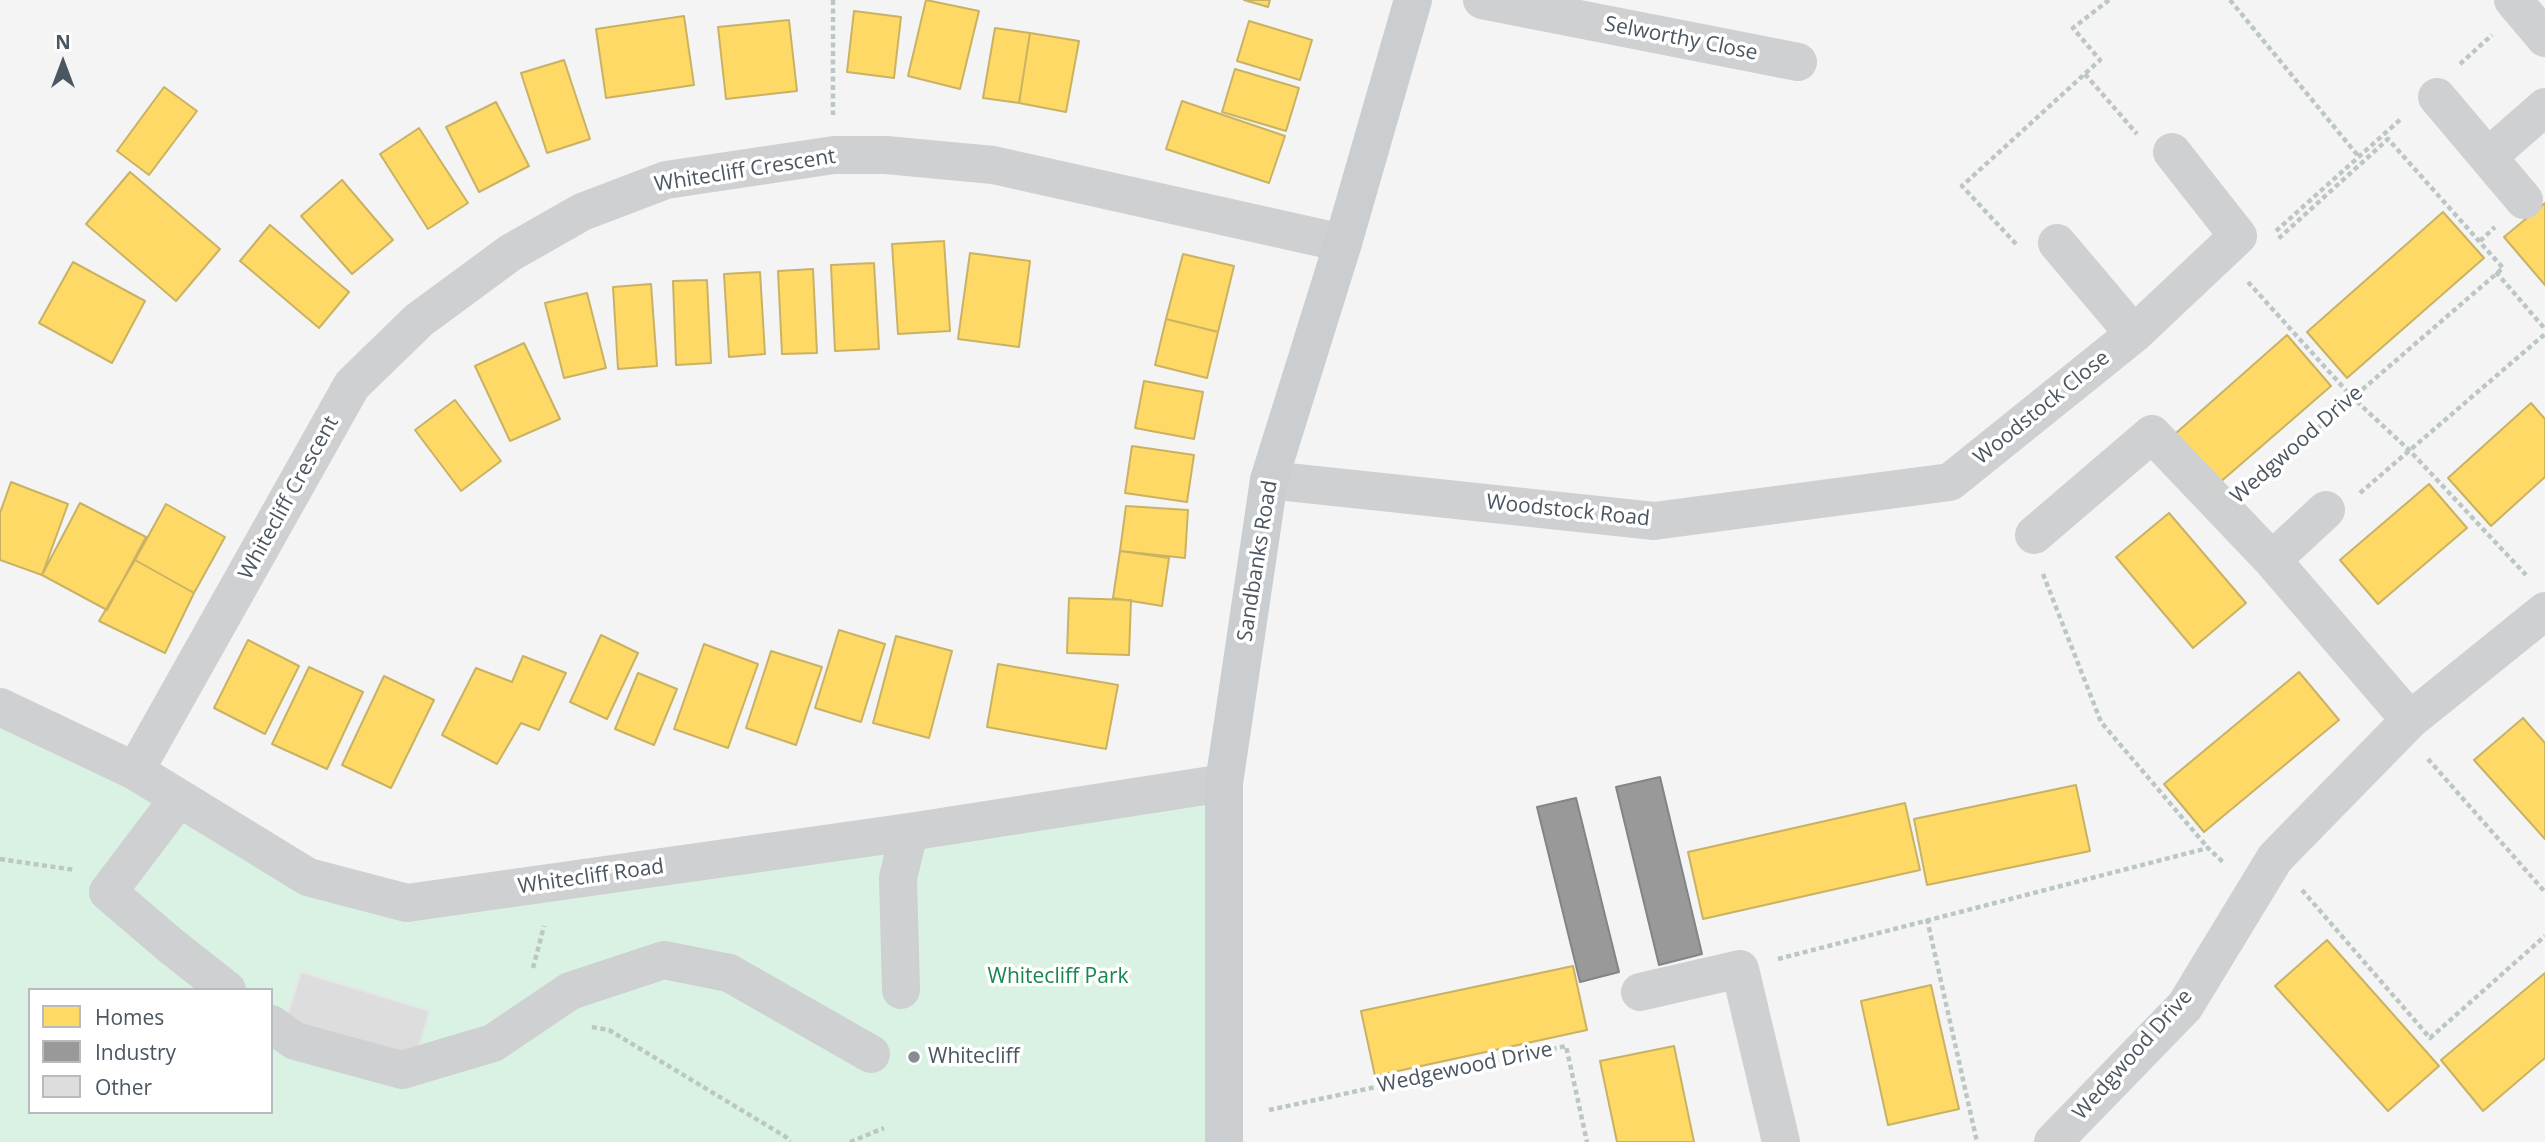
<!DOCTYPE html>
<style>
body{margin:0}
#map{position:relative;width:2545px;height:1142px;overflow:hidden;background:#f4f4f4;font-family:"Open Sans",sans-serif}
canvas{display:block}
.legend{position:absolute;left:28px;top:988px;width:245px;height:126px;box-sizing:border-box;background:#fff;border:2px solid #b7bbc0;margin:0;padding:9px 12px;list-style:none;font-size:21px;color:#4a5661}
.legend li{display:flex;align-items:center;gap:14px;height:35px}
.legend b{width:35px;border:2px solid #b7bbc0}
.north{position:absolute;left:28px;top:28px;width:70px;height:70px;-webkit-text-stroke:5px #fff;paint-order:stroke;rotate:0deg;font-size:19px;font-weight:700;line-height:28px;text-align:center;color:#4a5661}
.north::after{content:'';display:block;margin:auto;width:24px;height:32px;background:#4a5661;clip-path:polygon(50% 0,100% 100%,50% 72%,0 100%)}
</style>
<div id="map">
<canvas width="2545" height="1142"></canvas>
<ul class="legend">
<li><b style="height:19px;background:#ffd966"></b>Homes</li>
<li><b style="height:19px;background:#999"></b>Industry</li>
<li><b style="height:19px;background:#ddddde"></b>Other</li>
</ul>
<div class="north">N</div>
</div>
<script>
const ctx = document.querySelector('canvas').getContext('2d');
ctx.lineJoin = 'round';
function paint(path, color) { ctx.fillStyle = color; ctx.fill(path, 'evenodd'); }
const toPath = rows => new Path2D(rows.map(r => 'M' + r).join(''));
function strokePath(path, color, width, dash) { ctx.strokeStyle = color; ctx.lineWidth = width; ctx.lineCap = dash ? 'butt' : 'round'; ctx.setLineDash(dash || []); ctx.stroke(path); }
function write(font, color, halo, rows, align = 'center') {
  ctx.font = font + ' "Open Sans",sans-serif'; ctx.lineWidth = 7; ctx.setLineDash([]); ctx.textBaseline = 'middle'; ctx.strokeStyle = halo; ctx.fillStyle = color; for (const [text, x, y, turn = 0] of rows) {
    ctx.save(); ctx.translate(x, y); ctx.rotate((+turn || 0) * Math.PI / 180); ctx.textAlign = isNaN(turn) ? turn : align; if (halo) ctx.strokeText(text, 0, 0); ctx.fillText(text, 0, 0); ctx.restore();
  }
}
const green = toPath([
 [0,707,308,877,407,903,1224,783,1224,1142,0,1142],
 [30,990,271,990,271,1112,30,1112]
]);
const homes = toPath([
 [926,0,979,11,960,89,908,76,926,0],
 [1244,0,1270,0,1268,7,1244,0],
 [854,11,901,17,894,78,847,72,854,11],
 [684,16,694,85,606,98,596,29,684,16],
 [789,20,797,91,726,99,718,27,789,20],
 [1249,21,1312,40,1300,80,1237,61,1249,21],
 [995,28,1030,33,1019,103,983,98,995,28],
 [1030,33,1079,41,1066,112,1019,103,1030,33],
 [564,60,590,139,547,153,521,73,564,60],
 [1235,69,1299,88,1286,131,1222,112,1235,69],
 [164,87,197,111,149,175,117,151,164,87],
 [1182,101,1285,136,1269,183,1166,149,1182,101],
 [496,102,529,166,479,192,446,127,496,102],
 [419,128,468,203,428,229,380,154,419,128],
 [130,172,220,249,176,301,86,224,130,172],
 [342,180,393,240,352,274,301,216,342,180],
 [2545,203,2545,285,2504,237,2545,203],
 [2443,212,2484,258,2347,378,2307,332,2443,212],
 [270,225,349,292,319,328,240,261,270,225],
 [944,241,950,331,898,334,892,244,944,241],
 [970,253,1030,261,1019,347,958,339,970,253],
 [1183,254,1234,266,1218,332,1166,319,1183,254],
 [73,262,145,301,112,363,39,323,73,262],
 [874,263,879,349,835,351,831,265,874,263],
 [813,269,817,353,782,354,778,271,813,269],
 [760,272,765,354,729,357,724,274,760,272],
 [707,280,711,363,676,365,673,281,707,280],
 [651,284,657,366,618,369,613,287,651,284],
 [587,293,606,368,564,378,545,303,587,293],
 [1166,319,1218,332,1207,378,1155,365,1166,319],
 [2287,335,2331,386,2218,484,2175,434,2287,335],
 [524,343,560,419,510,441,475,366,524,343],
 [1144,381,1203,392,1194,439,1135,428,1144,381],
 [455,400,501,461,461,491,415,430,455,400],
 [2531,403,2545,419,2545,477,2491,526,2448,478,2531,403],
 [1132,446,1194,455,1187,502,1125,493,1132,446],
 [11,482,68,504,42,575,0,560,0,513,11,482],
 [2429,484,2467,528,2378,604,2340,560,2429,484],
 [80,503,146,537,107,610,42,575,80,503],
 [166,504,225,537,194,593,135,560,166,504],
 [1126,506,1188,510,1185,558,1120,551,1126,506],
 [2169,513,2246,603,2193,648,2116,557,2169,513],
 [1120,551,1169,558,1162,606,1113,598,1120,551],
 [135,560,194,593,165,653,99,621,135,560],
 [1069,598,1131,600,1129,655,1067,653,1069,598],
 [839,630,885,644,861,722,815,708,839,630],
 [601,635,638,653,607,719,570,702,601,635],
 [896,636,952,651,929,738,873,723,896,636],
 [248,640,299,666,265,734,214,708,248,640],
 [704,644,758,664,728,748,674,729,704,644],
 [771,651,822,667,796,745,746,728,771,651],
 [523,656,566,673,539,730,521,723,497,764,442,735,476,668,512,682,523,656],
 [998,664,1118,685,1106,749,987,727,998,664],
 [309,667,363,692,327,769,272,744,309,667],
 [2299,672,2339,720,2204,832,2164,784,2299,672],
 [638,673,677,689,654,745,615,729,638,673],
 [384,676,434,700,391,788,342,765,384,676],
 [2523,718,2545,743,2545,839,2474,760,2523,718],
 [2076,785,2090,851,1927,885,1914,819,2076,785],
 [1905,803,1920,870,1703,919,1688,852,1905,803],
 [2327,940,2439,1066,2388,1111,2275,986,2327,940],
 [1573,966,1587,1030,1375,1076,1361,1011,1573,966],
 [2545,973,2545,1058,2483,1111,2441,1060,2545,973],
 [1931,985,1959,1109,1888,1125,1861,1001,1931,985],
 [1674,1046,1694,1142,1617,1142,1600,1061,1674,1046]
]);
const industry = toPath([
 [1660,777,1702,954,1659,965,1616,787,1660,777],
 [1576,798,1619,972,1580,982,1537,807,1576,798]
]);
const building = toPath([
 [301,972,430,1011,415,1059,286,1020,301,972]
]);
const path = toPath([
 [833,0,833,115],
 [2230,0,2359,157],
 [2460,64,2492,35],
 [2085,74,2137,134],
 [2276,231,2402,118],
 [2480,241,2495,227],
 [2016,244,1962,186,2100,60,2073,28,2109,0],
 [2496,272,2545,329],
 [2248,282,2352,397,2410,451,2526,575],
 [2253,484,2503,268,2388,139,2278,239],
 [2360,493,2545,334],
 [2043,574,2101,722,2208,848],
 [2428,759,2545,892],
 [0,859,75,870],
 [2302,890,2430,1038,2545,936],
 [1927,919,1977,1142],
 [1778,959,2208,848,2225,864],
 [533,968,544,926],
 [592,1027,609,1030,786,1137,790,1142],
 [1269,1110,1566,1046,1587,1142],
 [850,1142,884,1128]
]);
const minor = toPath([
 [1482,0,1798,62],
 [2513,0,2545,38],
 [2437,97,2524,200],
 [2488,157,2545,107],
 [2057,243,2134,334],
 [1269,480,1654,521,1950,482,2134,334,2238,236,2172,152],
 [2034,535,2152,434,2272,560,2410,720],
 [2272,560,2326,510],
 [0,707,135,771,308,877,407,903,909,832,1224,783],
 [135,771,352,385,419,320,510,253,582,212,666,180,834,155,886,155,993,165,1343,243],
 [179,798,108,892,170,945,227,990],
 [901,990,898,878,909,832],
 [1640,992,1740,969,1781,1142],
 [271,1024,295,1041,402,1070,493,1043,570,991,664,960,729,973,871,1054],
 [2053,1142,2185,1006,2275,858,2410,720,2545,611]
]);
const major = toPath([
 [1224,1142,1224,783,1269,480,1343,243,1413,0]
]);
const markers = [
 [914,1057,7,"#868d94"]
];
const streetNames = [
 ["Selworthy Close",1681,39,11],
 ["Whitecliff Crescent",745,171,-9],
 ["Woodstock Close",2042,408,-39],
 ["Wedgwood Drive",2297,445,-41],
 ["Whitecliff Crescent",289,498,-61],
 ["Woodstock Road",1568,511,6],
 ["Sandbanks Road",1258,561,-81],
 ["Whitecliff Road",591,877,-8],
 ["Wedgwood Drive",2133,1055,-48],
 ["Wedgewood Drive",1465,1068,-12]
];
const parkNames = [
 ["Whitecliff Park",1058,977]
];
const poiNames = [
 ["Whitecliff",928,1057]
];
paint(green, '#d9f2e3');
paint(homes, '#ffd966');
strokePath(homes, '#c9b264', 2);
paint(industry, '#999');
strokePath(industry, '#818588', 2);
paint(building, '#ddddde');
strokePath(building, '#e5e6e7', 2);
strokePath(path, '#bcc7c4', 4.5, [5, 3.5]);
strokePath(minor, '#ced0d2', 38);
strokePath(major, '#caced1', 38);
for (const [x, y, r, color] of markers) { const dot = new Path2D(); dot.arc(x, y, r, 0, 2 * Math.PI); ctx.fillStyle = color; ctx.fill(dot); strokePath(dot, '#fff', 2.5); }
write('21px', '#4a5661', '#fff', streetNames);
write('21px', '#17864f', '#fff', parkNames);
write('21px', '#4a5661', '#fff', poiNames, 'left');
</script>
